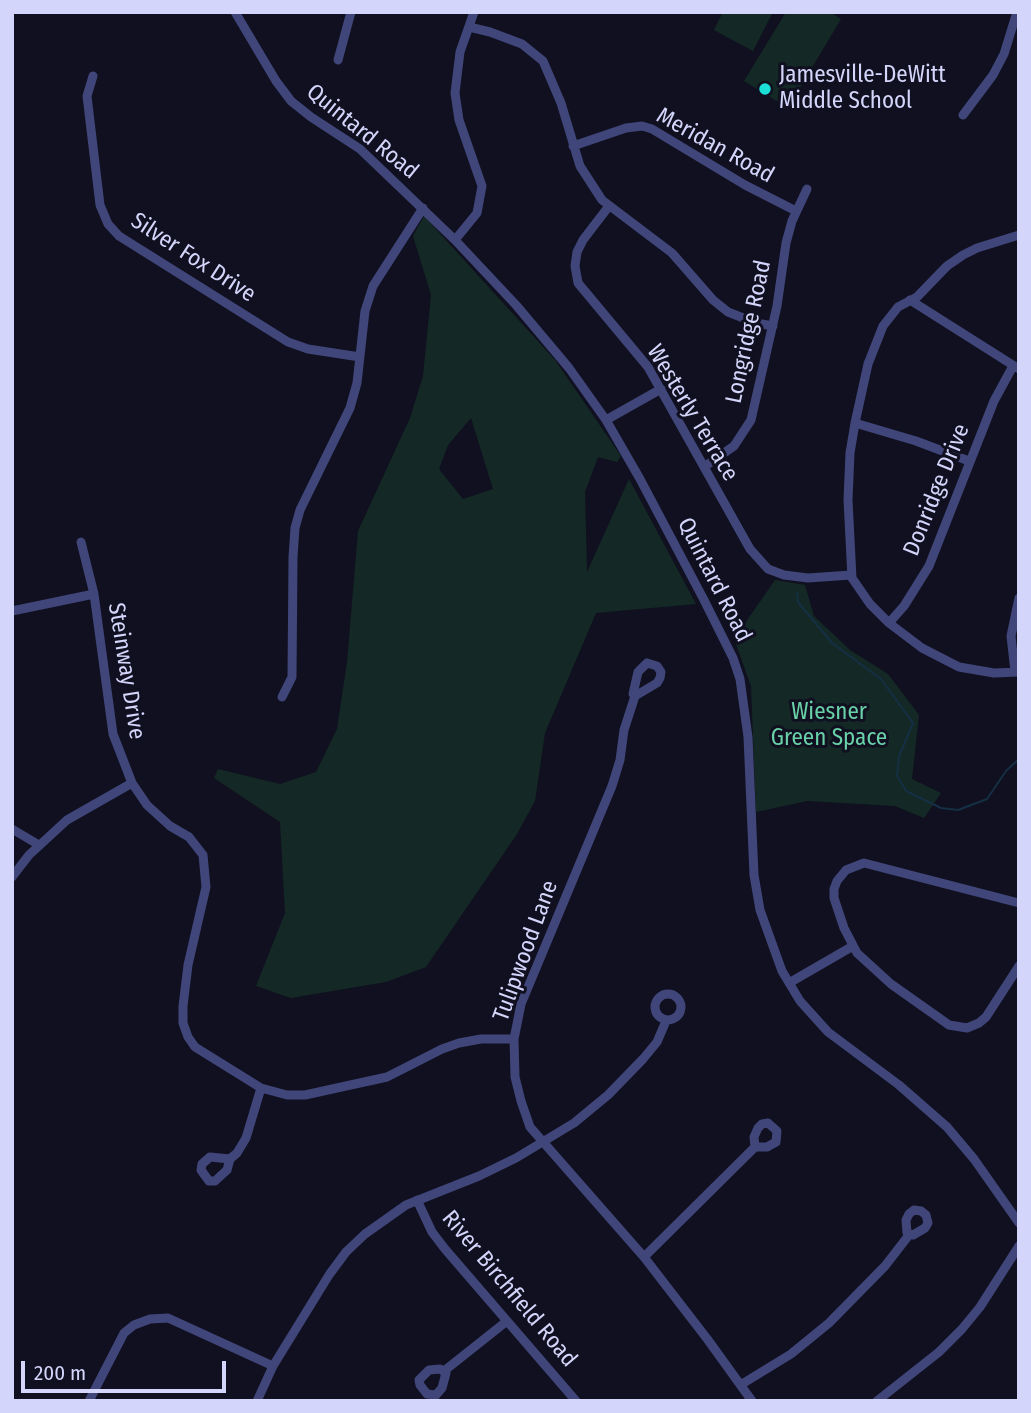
<!DOCTYPE html>
<style>
body{margin:0}
#map{position:relative;width:1031px;height:1413px;overflow:hidden;background:#101020;font-family:"Fira Sans Condensed",sans-serif}
canvas{display:block}
.frame{position:absolute;inset:0;border:14px solid #d4d5fa;pointer-events:none}
.scale{position:absolute;left:21px;top:1361px;width:205px;height:32px;box-sizing:border-box;border:4px solid #d4d5fa;border-top:0;padding-left:9px;font-size:21px;line-height:24px;white-space:nowrap;color:#d4d5fa;-webkit-text-stroke:5px #101020;paint-order:stroke}
</style>
<div id="map">
<canvas width="1031" height="1413"></canvas>
<div class="frame"></div>
<div class="scale">200 m</div>
</div>
<script>
const ctx = document.querySelector('canvas').getContext('2d');
ctx.lineJoin = 'round';
function paint(path, color) { ctx.fillStyle = color; ctx.fill(path, 'evenodd'); }
const toPath = rows => new Path2D(rows.map(r => 'M' + r).join(''));
function strokePath(path, color, width, dash) { ctx.strokeStyle = color; ctx.lineWidth = width; ctx.lineCap = dash ? 'butt' : 'round'; ctx.setLineDash(dash || []); ctx.stroke(path); }
function write(font, color, halo, rows, align = 'center') {
  ctx.font = font + ' "Fira Sans Condensed",sans-serif'; ctx.lineWidth = 6; ctx.setLineDash([]); ctx.textBaseline = 'middle'; ctx.strokeStyle = halo; ctx.fillStyle = color; for (const [text, x, y, turn = 0] of rows) {
    ctx.save(); ctx.translate(x, y); ctx.rotate((+turn || 0) * Math.PI / 180); ctx.textAlign = isNaN(turn) ? turn : align; if (halo) ctx.strokeText(text, 0, 0); ctx.fillText(text, 0, 0); ctx.restore();
  }
}
const green = toPath([
 [723,12,773,12,753,51,714,30],
 [786,12,830,12,841,19,788,108,744,81],
 [424,216,555,360,621,456,617,462,598,457,585,492,587,572,629,479,696,604,596,613,545,733,535,801,517,834,426,967,386,982,291,998,256,986,285,913,280,822,214,778,218,769,280,784,316,772,337,729,347,662,358,531,410,418,423,376,431,295,413,236],
 [471,418,493,489,463,499,439,469,448,445],
 [775,580,805,585,814,616,850,650,888,674,919,715,912,779,941,793,924,818,895,806,807,801,756,812,751,686,734,639]
]);
const stream = toPath([
 [797,593,798,602,832,643,881,679,913,723,899,756,897,776,906,791,941,808,958,810,987,799,1006,771,1019,759]
]);
const minor = toPath([
 [235,12,276,81,291,101,311,117,360,149,455,240,516,305,569,368,606,420,640,479,704,600,733,658,740,679,748,737,754,875,760,910,782,971,800,1001,828,1032,899,1085,947,1127,974,1159,1019,1223],
 [469,27,490,32,522,44,543,61,561,103,580,166,602,200,672,253,713,300,728,312,756,323,773,326],
 [338,60,351,12],
 [93,76,87,96,100,205,108,224,119,236,288,342,308,349,360,357],
 [963,115,993,75,1004,54,1017,12],
 [573,146,626,128,642,126,652,129,745,185,796,211],
 [609,206,583,240,577,252,575,266,578,283,648,367,750,549,768,569,784,575,808,578,851,575],
 [1019,235,977,248,963,255,947,266,917,297,898,307,883,326,868,364,855,423,850,453,848,500,852,578,870,604,889,623,922,648,959,667,994,673,1019,672],
 [455,240,477,213,482,186,459,120,455,93,460,52,474,12],
 [910,300,1019,369],
 [606,420,661,389],
 [855,423,916,441,969,461],
 [704,467,734,446,751,420,777,306,786,243,792,221,807,189],
 [81,542,94,594,113,734,132,783,147,805,170,826,189,837,203,855,206,887,188,965,183,1006,183,1023,188,1037,195,1047,261,1088,287,1095,305,1095,387,1077,442,1049,459,1043,481,1039,514,1039],
 [12,611,94,594],
 [889,623,904,606,929,566,994,401,1013,366],
 [647,663,657,666,661,672,660,678,657,683,635,696,633,694,638,672,647,663],
 [1015,672,1011,636,1019,598],
 [635,696,624,730,620,760,612,786,521,1004,514,1039,515,1077,521,1101,530,1127,644,1257,708,1340,752,1401],
 [282,697,292,677,293,557,295,528,300,510,350,408,357,383,365,311,373,286,423,208],
 [12,829,39,845],
 [12,877,29,855,67,820,132,783],
 [1019,903,864,863,846,870,837,881,834,889,834,898,844,928,857,953,891,984,949,1025,967,1028,979,1023,986,1017,1019,966],
 [789,983,853,946],
 '655 1007a13 13 0 1 1 26 0a13 13 0 1 1-26 0Z',
 [768,1123,777,1131,776,1142,767,1147,755,1147,754,1137,758,1128,762,1124,768,1123],
 [210,1157,230,1159,227,1170,215,1181,209,1181,201,1170,202,1164,210,1157],
 [230,1159,237,1153,246,1138,261,1088],
 [417,1200,432,1232,445,1249,576,1401],
 [914,1210,921,1211,926,1215,928,1223,925,1228,913,1235,907,1233,906,1220,909,1214,914,1210],
 [644,1257,755,1147],
 [440,1369,446,1373,442,1388,436,1395,427,1394,420,1385,419,1380,429,1370,440,1369],
 [444,1371,507,1321],
 [742,1384,791,1354,829,1323,885,1266,909,1235],
 [89,1401,124,1333,134,1325,150,1319,168,1318,273,1366],
 [257,1401,273,1366,329,1275,346,1252,365,1234,406,1205,479,1176,516,1158,574,1123,608,1095,643,1059,657,1042,666,1021],
 [877,1401,939,1352,962,1329,980,1307,1019,1246]
]);
const markers = [
 [765,89,7,"#1bded6"]
];
const poiNames = [
 ["Jamesville-DeWitt",779,76],
 ["Middle School",779,102]
];
const streetNames = [
 ["Quintard Road",362,132,39],
 ["Meridan Road",715,146,29],
 ["Silver Fox Drive",193,258,33],
 ["Longridge Road",749,332,-78],
 ["Westerly Terrace",692,413,59],
 ["Donridge Drive",937,490,-68],
 ["Quintard Road",714,580,63],
 ["Steinway Drive",126,671,81],
 ["Tulipwood Lane",526,951,-70],
 ["River Birchfield Road",509,1289,50]
];
const parkNames = [
 ["Wiesner",829,713],
 ["Green Space",829,739]
];
paint(green, '#142925');
strokePath(stream, '#152f44', 2);
strokePath(minor, '#404679', 9);
for (const [x, y, r, color] of markers) { const dot = new Path2D(); dot.arc(x, y, r, 0, 2 * Math.PI); ctx.fillStyle = color; ctx.fill(dot); strokePath(dot, '#101020', 2.5); }
write('23px', '#d4d5fa', '#101020', poiNames, 'left');
write('23px', '#d4d5fa', '#101020', streetNames);
write('23px', '#69d1a8', '#101020', parkNames);
</script>
